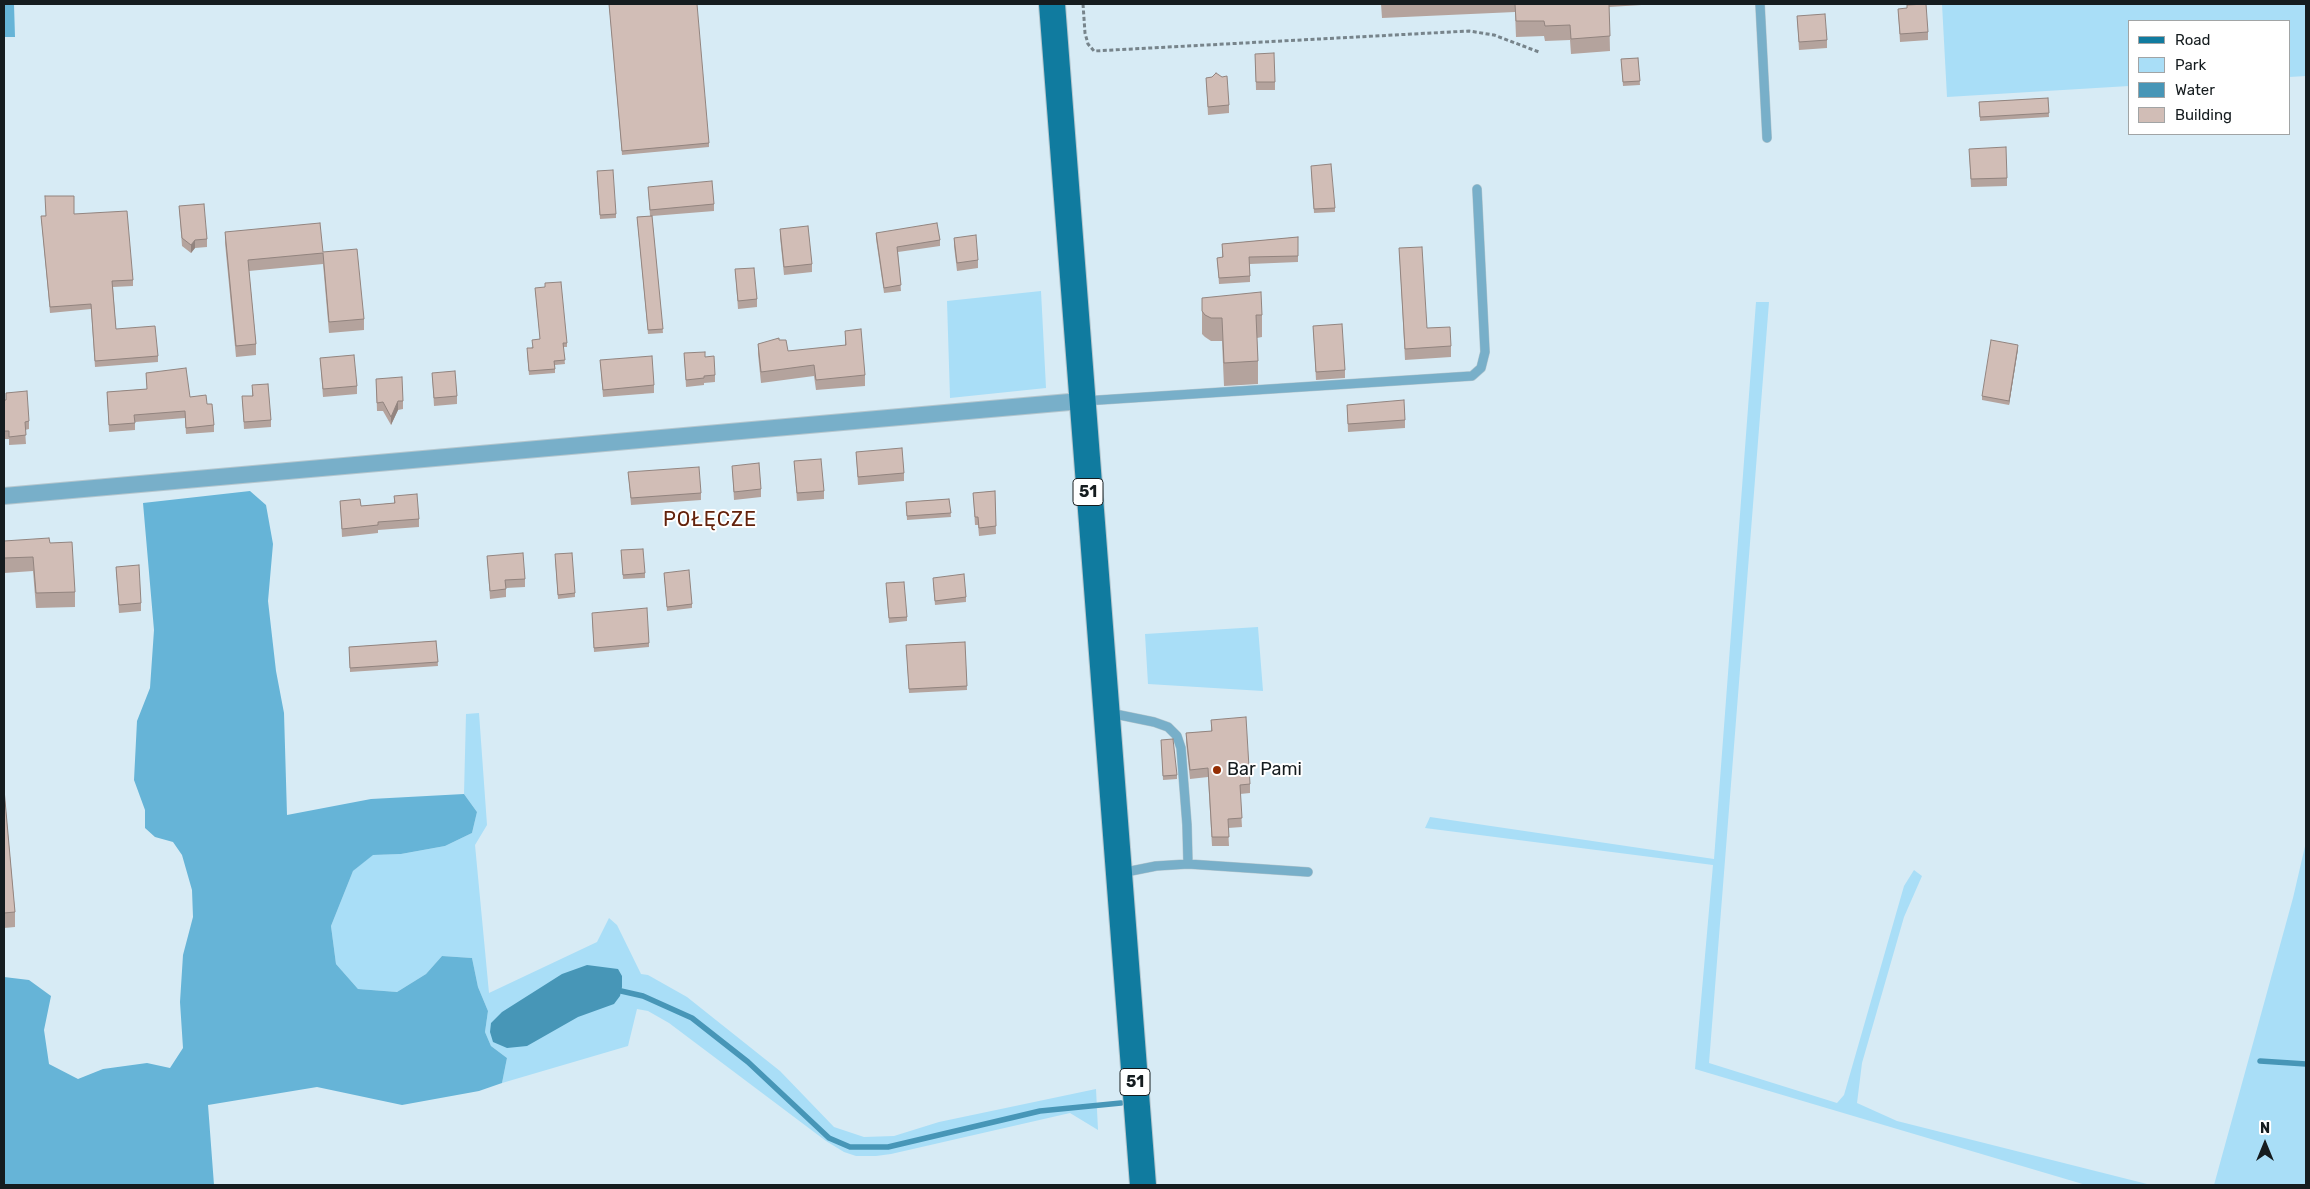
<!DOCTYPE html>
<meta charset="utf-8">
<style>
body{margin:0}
#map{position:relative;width:2310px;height:1189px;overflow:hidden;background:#d7ebf5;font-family:Rubik,sans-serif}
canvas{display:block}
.frame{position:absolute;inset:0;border:5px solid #151c1f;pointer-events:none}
.legend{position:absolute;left:2128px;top:20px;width:162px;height:115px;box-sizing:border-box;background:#fff;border:1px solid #a1a4a5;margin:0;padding:6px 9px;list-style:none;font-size:15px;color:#151c1f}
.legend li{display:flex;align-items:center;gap:10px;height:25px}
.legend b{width:25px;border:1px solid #a1a4a5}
.north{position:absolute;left:2240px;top:1119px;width:50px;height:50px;-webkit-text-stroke:4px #fff;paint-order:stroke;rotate:0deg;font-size:14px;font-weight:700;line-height:20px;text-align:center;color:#151c1f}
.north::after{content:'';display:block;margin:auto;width:18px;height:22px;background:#151c1f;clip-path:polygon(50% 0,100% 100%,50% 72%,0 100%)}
</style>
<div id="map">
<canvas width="2310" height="1189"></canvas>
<div class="frame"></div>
<ul class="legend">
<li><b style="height:6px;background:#107b9f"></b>Road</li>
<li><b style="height:14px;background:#a9def7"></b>Park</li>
<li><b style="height:14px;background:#4796b7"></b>Water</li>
<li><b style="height:14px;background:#d1bdb6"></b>Building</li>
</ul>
<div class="north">N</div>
</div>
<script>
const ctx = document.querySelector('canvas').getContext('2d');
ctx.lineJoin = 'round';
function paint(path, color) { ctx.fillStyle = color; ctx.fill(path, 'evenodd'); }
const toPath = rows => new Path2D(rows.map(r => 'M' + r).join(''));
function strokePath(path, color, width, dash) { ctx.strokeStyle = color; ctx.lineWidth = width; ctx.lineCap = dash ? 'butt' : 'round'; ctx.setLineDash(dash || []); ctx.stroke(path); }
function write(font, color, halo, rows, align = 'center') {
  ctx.font = font + ' Rubik,sans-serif'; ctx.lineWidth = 4; ctx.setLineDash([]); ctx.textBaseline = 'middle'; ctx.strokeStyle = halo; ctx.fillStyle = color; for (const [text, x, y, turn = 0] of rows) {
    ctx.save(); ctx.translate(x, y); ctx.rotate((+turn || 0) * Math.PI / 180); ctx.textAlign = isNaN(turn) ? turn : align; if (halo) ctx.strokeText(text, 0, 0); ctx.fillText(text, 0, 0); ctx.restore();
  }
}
const green = toPath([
 [1942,4,2306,4,2306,76,2289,77,2289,21,2129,21,2129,86,1947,97],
 [1041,291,1046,388,950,398,947,301],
 [1756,302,1769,302,1709,1063,1837,1103,1844,1095,1904,886,1914,870,1922,876,1904,917,1862,1063,1857,1103,1897,1121,2151,1185,2086,1185,1695,1069,1713,865,1425,828,1430,817,1714,859],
 [1258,627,1263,691,1148,684,1145,634],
 [479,713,487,825,475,845,489,993,597,942,609,918,617,925,641,974,648,975,687,997,780,1071,834,1127,864,1137,894,1136,939,1122,1096,1089,1098,1130,1070,1113,891,1154,876,1156,856,1156,844,1152,826,1141,669,1023,648,1011,637,1009,628,1046,502,1083,507,1058,491,1046,485,1032,488,1011,478,987,472,958,442,956,426,974,397,992,358,989,336,964,331,926,353,871,372,855,401,854,445,846,472,833,477,812,464,794,466,714],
 [2306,842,2306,1185,2214,1185,2293,898]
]);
const forest = toPath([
 [4,4,14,4,15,37,4,37],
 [250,491,266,505,273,544,268,601,276,671,284,713,287,815,371,799,464,794,477,812,472,833,445,846,401,854,373,855,353,871,331,926,336,964,358,989,397,992,426,974,442,956,472,958,478,987,488,1011,485,1032,491,1046,507,1058,502,1083,479,1091,402,1105,317,1087,208,1105,214,1185,4,1185,4,977,29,980,51,996,44,1030,49,1064,78,1079,103,1069,147,1063,170,1068,183,1048,180,1002,183,955,193,917,192,890,182,855,173,842,155,837,145,828,145,810,134,780,137,721,150,688,154,630,143,503]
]);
const water = toPath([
 [587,965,618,969,622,976,622,987,620,996,614,1004,578,1017,527,1046,507,1048,493,1042,490,1032,491,1023,502,1012,562,974]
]);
const stream = toPath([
 [621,991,643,996,692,1018,748,1062,829,1138,850,1147,888,1147,1040,1111,1121,1103],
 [2260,1061,2306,1064]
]);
const path = toPath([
 [1083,4,1085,33,1088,44,1094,51,1469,31,1494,35,1539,52]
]);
const service = toPath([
 [1760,4,1767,138],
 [1084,401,1472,376,1481,368,1485,352,1477,189],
 [1110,713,1154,722,1168,727,1177,736,1181,748,1187,825,1188,864,1156,866,1121,873],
 [1188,864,1308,872]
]);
const minor = toPath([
 [4,496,1081,401]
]);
const primary = toPath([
 [1052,4,1143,1185]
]);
const wall = toPath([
 [609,4,709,143,709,147,622,155],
 [1381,4,1658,4,1609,7,1610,51,1571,54,1570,40,1545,41,1544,36,1516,37,1515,12,1382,18],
 [1898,9,1928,32,1928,40,1900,42],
 [1797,16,1827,40,1827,48,1799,50],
 [1255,54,1275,82,1275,90,1256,90],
 [1638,58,1640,85,1623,86,1621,59],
 [1212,77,1229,105,1229,113,1208,115,1206,78],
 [2048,98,2049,117,1980,121,1979,102],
 [1969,149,2007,178,2007,186,1971,187],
 [1311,170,1335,208,1335,212,1314,213],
 [597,175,616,214,616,218,600,219],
 [648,187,714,204,714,211,652,216,663,333,648,334,637,217,650,216],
 [179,206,207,239,207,247,195,248,191,253,182,246],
 [74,214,133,280,133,286,113,287,116,329,158,356,158,362,95,367,91,309,50,313,41,216],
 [780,229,812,264,812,272,784,275,780,237],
 [225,232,323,252,364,319,364,330,329,333,323,264,249,271,256,344,256,355,236,357,225,243],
 [876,233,940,240,940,246,898,252,901,291,884,293,876,239],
 [1298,237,1298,262,1250,264,1250,282,1219,284,1217,258,1222,258,1222,244],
 [954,238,978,260,978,268,957,271,954,246],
 [1399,248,1427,328,1451,346,1451,357,1405,360],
 [735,269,757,299,757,307,738,309],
 [535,288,567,343,567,347,563,347,565,364,555,365,555,373,529,375,527,352,540,339],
 [1202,298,1262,315,1262,337,1257,338,1258,361,1258,384,1224,386,1222,341,1211,341,1205,337,1202,334],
 [1313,326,1345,370,1345,378,1316,380],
 [845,331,865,375,865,386,816,390,814,376,761,383,758,354,758,344,779,340,788,351,845,346],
 [2018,349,2009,405,1982,400,1982,396],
 [684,353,705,357,715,375,715,382,704,383,704,385,686,387],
 [320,358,357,386,357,394,323,397],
 [600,360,654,385,654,393,603,397],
 [146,373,190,397,207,404,214,425,214,432,186,434,185,418,135,422,135,430,109,432,107,392,147,389],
 [432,373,457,396,457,404,434,406],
 [376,379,403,401,403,409,398,410,391,425,383,411,377,411],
 [252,385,271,420,271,427,244,429,242,396,252,396],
 [6,393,29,421,29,429,25,430,26,444,9,445,9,439,4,439,4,400,6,400],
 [1347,405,1405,420,1405,428,1348,432],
 [856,452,904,473,904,481,858,485],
 [794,461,824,491,824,499,797,501],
 [732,466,761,489,761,497,734,500],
 [628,472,701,493,701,500,631,505],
 [995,491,996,534,979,536,978,525,975,525,973,493],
 [394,496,419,519,419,527,378,530,378,533,342,537,340,501,361,506,394,503],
 [949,499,951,517,907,520,906,502],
 [4,541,50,543,75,592,75,607,36,608,33,571,4,573],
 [621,550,645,573,645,578,623,579],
 [487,556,525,579,525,587,506,588,506,597,490,599],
 [555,558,575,593,575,597,558,599],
 [116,567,141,603,141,611,119,613],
 [664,573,692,604,692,608,667,611],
 [933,582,966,597,966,602,935,605],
 [886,587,907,617,907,621,889,623],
 [592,617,649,643,649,647,594,652],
 [436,641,438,666,350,672,349,647],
 [965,642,967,690,909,693,906,645],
 [1211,720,1250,784,1250,793,1240,794,1242,827,1228,828,1229,846,1212,846,1208,777,1190,779,1186,742,1186,733,1211,731],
 [1161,740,1177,775,1177,779,1163,780],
 [4,789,15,912,15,927,4,928]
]);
const shadedWall = toPath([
 [195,240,195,248,191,253,191,245],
 [2018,345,2018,349,2009,405,2009,401],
 [398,401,398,410,391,425,391,417]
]);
const building = toPath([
 [609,4,697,4,709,143,622,151,609,4],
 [1515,4,1609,4,1610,36,1571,39,1570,25,1545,26,1544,21,1516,21,1515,4],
 [1926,4,1928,32,1900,34,1898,9,1907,8,1907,5,1926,4],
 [1825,14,1827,40,1799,42,1797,16,1825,14],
 [1274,53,1275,82,1256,82,1255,54,1274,53],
 [1638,58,1640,81,1623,82,1621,59,1638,58],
 [1216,73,1222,77,1227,76,1229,105,1208,107,1206,78,1212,77,1216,73],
 [2048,98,2049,113,1980,117,1979,102,2048,98],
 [2006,147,2007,178,1971,179,1969,149,2006,147],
 [1331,164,1335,208,1314,209,1311,166,1331,164],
 [613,170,616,214,600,215,597,171,613,170],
 [712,181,714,204,650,210,648,187,712,181],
 [45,196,74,196,74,214,127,211,133,280,112,281,116,329,155,326,158,356,95,361,91,304,50,307,41,216,46,216,45,196],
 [204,204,207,239,195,240,191,245,182,238,179,206,204,204],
 [652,216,663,329,648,330,637,217,652,216],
 [320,223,323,252,357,249,364,319,329,322,323,253,248,260,256,344,236,346,225,232,320,223],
 [937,223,940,240,897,247,901,285,884,288,876,233,937,223],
 [808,226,812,264,784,267,780,229,808,226],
 [976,235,978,260,957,263,954,238,976,235],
 [1298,237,1298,256,1249,257,1250,276,1219,278,1217,258,1223,257,1222,244,1298,237],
 [1422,247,1427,328,1450,327,1451,346,1405,349,1399,248,1422,247],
 [754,268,757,299,738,301,735,269,754,268],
 [561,282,567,343,563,343,565,360,554,361,555,369,529,371,527,348,533,348,532,340,540,339,535,288,545,287,545,283,561,282],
 [1261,292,1262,315,1256,315,1258,361,1224,363,1222,318,1211,318,1205,315,1202,311,1202,298,1261,292],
 [1342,324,1345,370,1316,372,1313,326,1342,324],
 [861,329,865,375,816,380,814,365,761,372,758,344,779,338,779,340,786,340,788,351,846,345,845,331,861,329],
 [1991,340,2018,345,2009,401,1982,396,1991,340],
 [705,352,705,357,714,356,715,375,704,376,704,378,686,380,684,353,705,352],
 [354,355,357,386,323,389,320,358,354,355],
 [652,356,654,385,603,390,600,360,652,356],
 [186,368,190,397,206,395,207,404,212,404,214,425,186,428,185,411,134,415,135,423,109,425,107,392,147,389,146,373,186,368],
 [455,371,457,396,434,398,432,373,455,371],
 [402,377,403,401,398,401,391,417,383,402,377,403,376,379,402,377],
 [268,384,271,420,244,422,242,396,253,396,252,385,268,384],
 [27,391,29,421,25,422,26,435,9,437,9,431,4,431,4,400,6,400,6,393,27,391],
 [1404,400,1405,420,1348,424,1347,405,1404,400],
 [902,448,904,473,858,477,856,452,902,448],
 [821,459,824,491,797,493,794,461,821,459],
 [759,463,761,489,734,492,732,466,759,463],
 [699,467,701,493,631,498,628,472,699,467],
 [995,491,996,526,979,528,978,517,975,517,973,493,995,491],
 [417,494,419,519,378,522,378,525,342,529,340,501,360,499,361,506,395,503,394,496,417,494],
 [949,499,951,513,907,516,906,502,949,499],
 [49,538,50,543,72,542,75,592,36,593,33,557,4,558,4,541,49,538],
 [643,549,645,573,623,575,621,550,643,549],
 [523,553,525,579,505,580,506,589,490,591,487,556,523,553],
 [572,553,575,593,558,595,555,554,572,553],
 [139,565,141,603,119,605,116,567,139,565],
 [689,570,692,604,667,607,664,573,689,570],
 [964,574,966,597,935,601,933,578,964,574],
 [904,582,907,617,889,618,886,583,904,582],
 [647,608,649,643,594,648,592,613,647,608],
 [436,641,438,662,350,668,349,647,436,641],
 [965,642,967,686,909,689,906,645,965,642],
 [1246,717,1250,784,1240,785,1242,818,1228,819,1229,837,1212,837,1208,768,1190,770,1186,733,1212,731,1211,720,1246,717],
 [1173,739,1177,775,1163,776,1161,740,1173,739],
 [4,789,15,912,4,913,4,789]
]);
const markers = [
 [1217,770,5,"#942e04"]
];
const shields = [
 [1088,492,30],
 [1135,1082,30]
];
const shieldNames = [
 ["51",1088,492],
 ["51",1135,1082]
];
const poiNames = [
 ["Bar Pami",1227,770]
];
const quarterNames = [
 ["POŁĘCZE",710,520]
];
paint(green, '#a9def7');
paint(forest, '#66b4d7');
paint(water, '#4796b7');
strokePath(stream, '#4796b7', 5.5);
strokePath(service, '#b4c6ce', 10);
strokePath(minor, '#b4c6ce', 18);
strokePath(primary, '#b4c6ce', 28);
strokePath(path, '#77848b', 3, [4, 2.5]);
strokePath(service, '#78afc9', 9);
strokePath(minor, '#78afc9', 16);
strokePath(primary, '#107b9f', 26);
paint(wall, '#b4a39d');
paint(shadedWall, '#92847f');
paint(building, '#d1bdb6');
strokePath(building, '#92847f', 1);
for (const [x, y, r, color] of markers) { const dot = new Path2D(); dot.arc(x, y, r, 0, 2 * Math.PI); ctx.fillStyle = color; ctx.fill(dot); strokePath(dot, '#fff', 2); }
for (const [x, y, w] of shields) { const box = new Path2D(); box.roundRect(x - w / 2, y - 13.5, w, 27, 4); ctx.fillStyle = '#fff'; ctx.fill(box); strokePath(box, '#151c1f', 1); }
write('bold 16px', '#151c1f', null, shieldNames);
write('18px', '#151c1f', '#fff', poiNames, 'left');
ctx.letterSpacing = '1px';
write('20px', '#63220c', '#fff', quarterNames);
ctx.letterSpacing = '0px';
</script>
